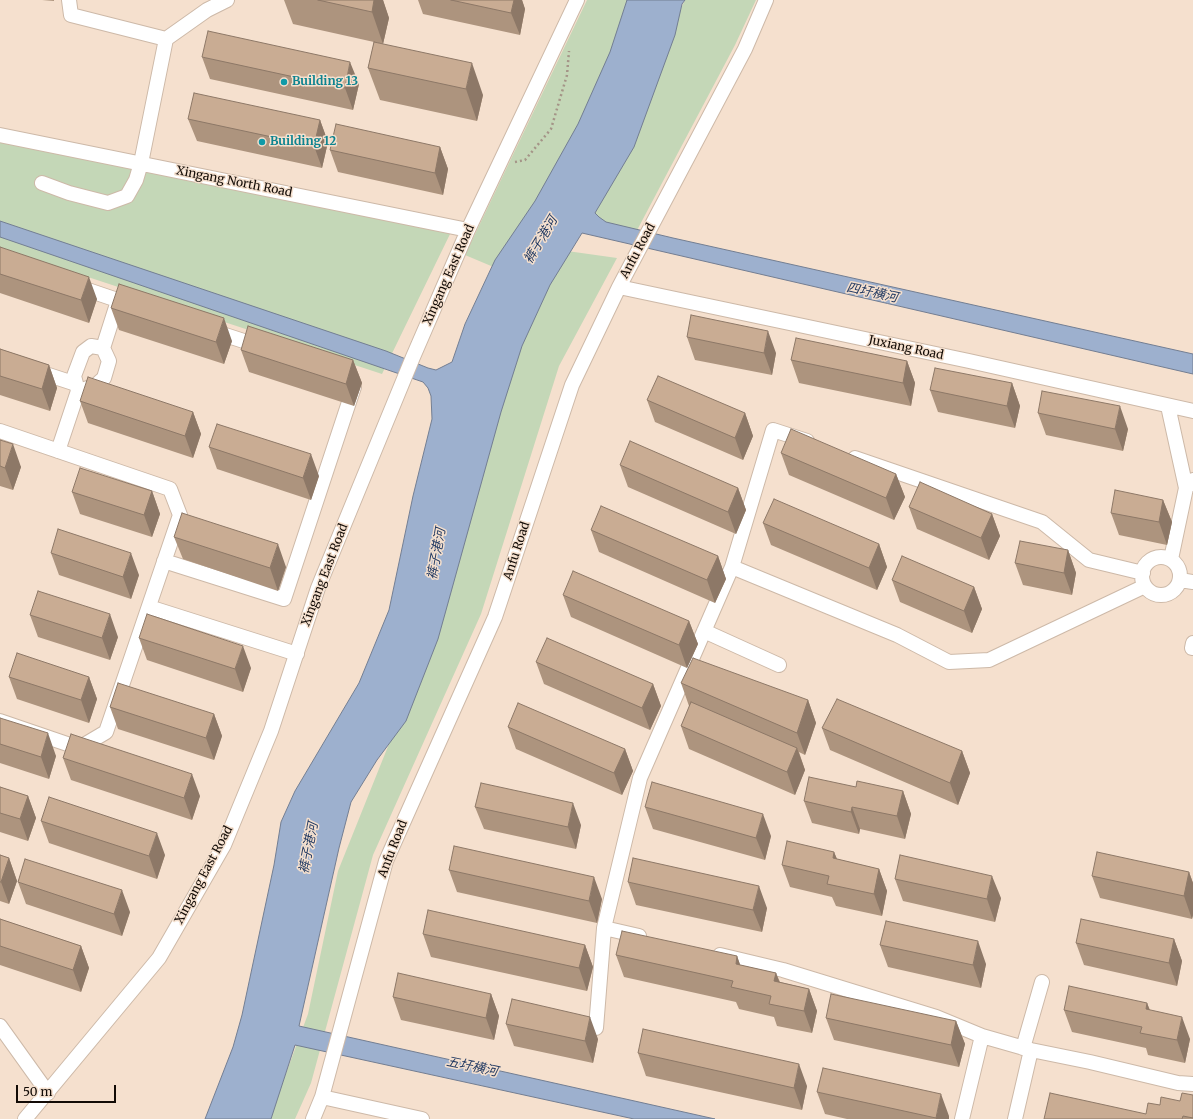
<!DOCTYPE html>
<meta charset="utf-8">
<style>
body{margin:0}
#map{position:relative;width:1193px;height:1119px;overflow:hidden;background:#f5e0ce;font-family:Merriweather,serif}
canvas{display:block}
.scale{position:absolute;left:16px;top:1085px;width:100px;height:18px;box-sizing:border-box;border:2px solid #120b06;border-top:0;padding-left:5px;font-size:12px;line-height:14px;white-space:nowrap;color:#120b06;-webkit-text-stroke:3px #f5e0ce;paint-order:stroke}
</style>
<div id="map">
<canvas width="1193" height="1119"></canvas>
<div class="scale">50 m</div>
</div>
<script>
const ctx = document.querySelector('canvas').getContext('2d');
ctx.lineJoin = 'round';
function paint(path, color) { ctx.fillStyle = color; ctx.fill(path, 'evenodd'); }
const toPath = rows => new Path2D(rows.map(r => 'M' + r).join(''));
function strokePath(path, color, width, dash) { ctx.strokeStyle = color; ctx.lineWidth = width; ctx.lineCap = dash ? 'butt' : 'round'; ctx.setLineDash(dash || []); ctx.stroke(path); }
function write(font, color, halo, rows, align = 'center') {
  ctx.font = font + ' Merriweather,"Noto Sans SC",serif'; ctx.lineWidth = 3; ctx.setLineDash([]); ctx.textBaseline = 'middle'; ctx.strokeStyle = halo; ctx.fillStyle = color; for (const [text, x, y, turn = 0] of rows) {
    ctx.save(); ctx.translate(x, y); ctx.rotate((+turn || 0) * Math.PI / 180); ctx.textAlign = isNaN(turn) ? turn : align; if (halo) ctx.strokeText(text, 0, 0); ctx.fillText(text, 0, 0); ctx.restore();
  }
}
const green = toPath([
 [587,0,635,0,594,113,503,271,465,255],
 [685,0,756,0,735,45,634,236,576,222],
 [0,141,451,232,382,374,0,248],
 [560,250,617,258,559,366,481,614,373,855,311,1083,295,1119,269,1119,308,1014,338,871,413,684,489,396]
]);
const water = toPath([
 [627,0,685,0,682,4,675,35,634,147,595,213,599,217,606,222,673,238,1193,354,1193,374,582,233,550,285,522,346,501,412,438,639,406,721,377,760,351,802,339,848,299,1026,715,1119,634,1119,295,1045,271,1119,205,1119,233,1047,242,1015,274,865,281,822,295,791,359,683,389,610,413,496,432,419,431,396,428,388,423,382,0,237,0,221,386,351,428,368,436,370,452,362,465,324,495,260,535,201,578,124,610,52,627,0]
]);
const path = toPath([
 [515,162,525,160,551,129,567,75,569,51]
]);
const minor = toPath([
 [69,0,71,15,166,39],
 [0,135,468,230],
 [42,183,69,193,108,203,127,196,136,180,141,163,166,39,207,10,227,0],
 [76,286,132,305],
 [619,287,969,361,1193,411],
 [213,331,262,347],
 [103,348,91,346,83,352,74,376,78,391,95,386,104,378,109,361,103,348,118,301],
 [0,359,76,384],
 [1168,406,1186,488,1193,480],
 [0,431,170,489,180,515,106,732,79,748,0,721],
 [58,451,78,391],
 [855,458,1042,522,1089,560,1143,573],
 '1142 576a19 19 0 1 1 38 0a19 19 0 1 1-38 0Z',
 [1171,559,1186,488],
 [164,561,284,599,354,387],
 [732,567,897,635,949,662,989,660,1145,586],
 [1180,580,1193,582],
 [149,607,297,654],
 [704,631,779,665],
 [1192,648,1193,643],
 [604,928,639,936],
 [720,955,783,970,936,1017,982,1036,1031,1050,1090,1062,1178,1083,1193,1084],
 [0,1026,48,1093],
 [596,1028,604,928,640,778,732,567,773,430,807,441],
 [1023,1048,1042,982],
 [322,1097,422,1119],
 [25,1119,159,958,224,845,271,731,318,588,413,357,468,230,577,0],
 [313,1119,322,1097,386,861,495,617,572,385,619,287,745,49,766,0],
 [962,1119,982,1036],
 [1015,1119,1031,1050]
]);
const wall = toPath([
 [42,0,54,0,54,1],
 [284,0,383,0,389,18,383,44,293,24],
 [418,0,522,0,525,9,520,35,423,14],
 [374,42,483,95,477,121,380,100,368,68],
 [202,57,359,84,353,110,210,79],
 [188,119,320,120,328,142,322,168,197,141],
 [440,147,448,169,443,195,338,172,330,150],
 [0,247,97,299,89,323,0,293],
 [111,308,232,341,224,364,119,330],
 [687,337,776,353,772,375,695,360],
 [0,349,49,365,57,388,50,411,0,395],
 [241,350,353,360,362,383,354,406,249,372],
 [791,360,907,361,915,383,911,406,799,383],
 [1012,383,1020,406,1015,428,938,412,930,390],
 [647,400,745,413,753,436,743,460,655,422],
 [80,401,193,412,201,434,193,458,88,423],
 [1038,413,1128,429,1123,451,1046,435],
 [0,440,21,467,13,490,0,486],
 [209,447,319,476,311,500,217,469],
 [781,453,896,474,905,497,894,520,789,475],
 [620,465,738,488,746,510,736,534,628,487],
 [152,491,160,514,152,537,80,514,72,492],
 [1163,500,1172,522,1167,545,1119,535,1111,513],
 [909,507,992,514,1000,536,989,560,917,529],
 [763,523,879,544,887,567,877,590,771,545],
 [591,530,718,556,726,579,715,603,599,552],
 [174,537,286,567,278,591,183,559],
 [1068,550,1076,573,1072,595,1023,585,1015,563],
 [51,553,139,575,131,599,59,575],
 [892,580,974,587,982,609,972,633,900,602],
 [563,595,689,621,698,644,687,668,571,617],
 [30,615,118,637,110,660,38,637],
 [139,638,251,668,243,692,147,660],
 [536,662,653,684,661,706,650,730,544,684],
 [9,677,89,677,97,699,89,723,17,699],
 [681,683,808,700,816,723,805,755,799,752,805,770,795,795,689,749,681,726,690,706,689,706],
 [110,707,214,714,222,736,214,760,118,729],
 [0,718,56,756,49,779,0,763],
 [508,727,625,749,633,771,622,795,516,749],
 [822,728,962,751,970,773,958,805,830,750],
 [63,758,200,796,192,820,71,780],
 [0,787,28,796,36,818,28,841,0,832],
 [903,791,911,814,905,839,860,829,859,834,812,823,804,801],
 [475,807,581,825,576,849,484,829],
 [645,807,771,836,765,860,653,829],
 [41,821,165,855,157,879,49,843],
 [834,852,837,859,879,869,887,891,882,916,836,906,832,897,790,887,782,865],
 [0,855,9,858,17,881,9,904,0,901],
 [449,870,602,899,597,923,457,892],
 [1189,872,1193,883,1193,915,1192,919,1100,898,1092,876],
 [895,879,1001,898,995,922,903,901],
 [18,882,130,912,122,936,26,904],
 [628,882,767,908,762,932,636,905],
 [0,919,81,946,89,968,81,992,0,965],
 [423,934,585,945,593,967,587,991,431,957],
 [1174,939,1182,961,1177,986,1084,965,1076,943],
 [880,945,986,964,981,988,888,967],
 [616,955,737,956,740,965,776,973,780,982,809,989,817,1011,812,1033,777,1026,774,1017,739,1009,736,1002,624,977],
 [491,994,499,1016,494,1040,401,1020,393,997],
 [1147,1003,1150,1010,1190,1039,1185,1063,1148,1055,1146,1048,1072,1032,1064,1010],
 [826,1018,956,1021,965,1044,959,1067,834,1040],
 [506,1024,598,1039,593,1063,514,1046],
 [638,1053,807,1086,802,1110,646,1076],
 [817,1092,949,1116,949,1119,847,1119,825,1114],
 [1193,1095,1193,1119,1044,1119,1146,1114,1160,1105,1180,1101]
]);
const shadedWall = toPath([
 [374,0,383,0,389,18,383,44,372,12],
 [514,0,522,0,525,9,520,35,511,13],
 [350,62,359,84,353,110,345,88],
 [472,63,483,95,477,121,466,89],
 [320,120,328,142,322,168,314,146],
 [440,147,448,169,443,195,435,173],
 [89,277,97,299,89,323,81,300],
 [224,318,232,341,224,364,216,342],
 [768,331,776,353,772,375,764,353],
 [353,360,362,383,354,406,346,384],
 [907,361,915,383,911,406,903,383],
 [49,365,57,388,50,411,42,389],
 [1012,383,1020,406,1015,428,1007,406],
 [1120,406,1128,429,1123,451,1115,429],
 [193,412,201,434,193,458,185,436],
 [745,413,753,436,743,460,735,438],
 [13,444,21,467,13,490,5,468],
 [311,454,319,476,311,500,303,478],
 [896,474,905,497,894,520,886,498],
 [738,488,746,510,736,534,728,512],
 [152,491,160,514,152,537,144,515],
 [1163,500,1172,522,1167,545,1159,522],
 [992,514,1000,536,989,560,981,538],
 [278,544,286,567,278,591,270,568],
 [879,544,887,567,877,590,869,568],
 [1068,550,1076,573,1072,595,1064,573],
 [131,553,139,575,131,599,123,577],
 [718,556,726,579,715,603,707,580],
 [974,587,982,609,972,633,964,611],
 [110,614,118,637,110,660,102,638],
 [689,621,698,644,687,668,679,645],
 [243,646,251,668,243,692,235,669],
 [89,677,97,699,89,723,81,700],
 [653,684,661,706,650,730,642,708],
 [808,700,816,723,805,755,797,733],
 [214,714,222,736,214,760,206,738],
 [48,733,56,756,49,779,41,757],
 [797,748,805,770,795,795,787,772],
 [625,749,633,771,622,795,614,773],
 [962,751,970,773,958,805,950,783],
 [192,774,200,796,192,820,184,798],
 [903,791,911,814,905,839,897,816],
 [28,796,36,818,28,841,20,819],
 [573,803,581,825,576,849,568,827],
 [852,807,860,829,859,834,851,812],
 [763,814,771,836,765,860,756,838],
 [157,833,165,855,157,879,149,856],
 [834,852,843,874,833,858],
 [9,858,17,881,9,904,1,882],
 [879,869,887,891,882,916,874,894],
 [1189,872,1193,883,1193,915,1192,919,1184,896],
 [992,876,1001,898,995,922,987,899],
 [594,877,602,899,597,923,589,901],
 [759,886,767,908,762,932,753,910],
 [122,890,130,912,122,936,114,914],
 [1174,939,1182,961,1177,986,1169,963],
 [978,941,986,964,981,988,973,965],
 [585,945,593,967,587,991,579,968],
 [81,946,89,968,81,992,73,970],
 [737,956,745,978,736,964],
 [776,973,784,995,774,981],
 [809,989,817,1011,812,1033,804,1011],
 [491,994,499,1016,494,1040,486,1018],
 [1147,1003,1155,1025,1146,1009],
 [590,1017,598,1039,593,1063,585,1041],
 [1182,1017,1190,1039,1185,1063,1177,1040],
 [956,1021,965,1044,959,1067,951,1045],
 [799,1064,807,1086,802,1110,794,1088],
 [941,1094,949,1116,949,1119,936,1119,936,1118]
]);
const building = toPath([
 [318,0,374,0,372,12,318,0],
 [451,0,514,0,511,13,451,0],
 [208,31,350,62,345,88,202,57,208,31],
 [374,42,472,63,466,89,368,68,374,42],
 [194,93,320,120,314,146,188,119,194,93],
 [336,124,440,147,435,173,330,150,336,124],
 [0,247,89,277,81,300,0,274,0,247],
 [119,284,224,318,216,342,111,308,119,284],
 [691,315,768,331,764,353,687,337,691,315],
 [248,326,353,360,346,384,241,350,248,326],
 [796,338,907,361,903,383,791,360,796,338],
 [0,349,49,365,42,389,0,376,0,349],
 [935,368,1012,383,1007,406,930,390,935,368],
 [658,376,745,413,735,438,647,400,658,376],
 [88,377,193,412,185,436,80,401,88,377],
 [1042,391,1120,406,1115,429,1038,413,1042,391],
 [217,424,311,454,303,478,209,447,217,424],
 [791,429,896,474,886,498,781,453,791,429],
 [0,440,13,444,5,468,0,466,0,440],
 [630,441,738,488,728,512,620,465,630,441],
 [80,468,152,491,144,515,72,492,80,468],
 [920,482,992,514,981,538,909,507,920,482],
 [1115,490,1163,500,1159,522,1111,513,1115,490],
 [774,499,879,544,869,568,763,523,774,499],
 [601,506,718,556,707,580,591,530,601,506],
 [182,513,278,544,270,568,174,537,182,513],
 [58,529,131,553,123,577,51,553,58,529],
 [1020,541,1068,550,1064,573,1015,563,1020,541],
 [902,556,974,587,964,611,892,580,902,556],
 [573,571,689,621,679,645,563,595,573,571],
 [38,591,110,614,102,638,30,615,38,591],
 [147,614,243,646,235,669,139,638,147,614],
 [547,638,653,684,642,708,536,662,547,638],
 [17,653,89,677,81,700,9,677,17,653],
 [693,658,808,700,797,733,681,683,693,658],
 [118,683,214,714,206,738,110,707,118,683],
 [837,699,962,751,950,783,822,728,837,699],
 [691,702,797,748,787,772,681,726,691,702],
 [518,703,625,749,614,773,508,727,518,703],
 [0,718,48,733,41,757,0,744,0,718],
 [71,734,192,774,184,798,63,758,71,734],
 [809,777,856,787,857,781,903,791,897,816,852,807,851,812,804,801,809,777],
 [652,782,763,814,756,838,645,807,652,782],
 [481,783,573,803,568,827,475,807,481,783],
 [0,787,28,796,20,819,0,813,0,787],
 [49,797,157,833,149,856,41,821,49,797],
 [787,841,834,852,833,858,879,869,874,894,827,884,829,876,782,865,787,841],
 [454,846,594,877,589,901,449,870,454,846],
 [1097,852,1189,872,1184,896,1092,876,1097,852],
 [0,855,9,858,1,882,0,882,0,855],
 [900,855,992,876,987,899,895,879,900,855],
 [633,858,759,886,753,910,628,882,633,858],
 [25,859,122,890,114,914,18,882,25,859],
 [428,910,585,945,579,968,423,934,428,910],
 [0,919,81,946,73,970,0,946,0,919],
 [1081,919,1174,939,1169,963,1076,943,1081,919],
 [886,921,978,941,973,965,880,945,886,921],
 [622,931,737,956,736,964,776,973,774,981,809,989,804,1011,769,1004,771,996,731,987,733,981,616,955,622,931],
 [398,973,491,994,486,1018,393,997,398,973],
 [1069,986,1147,1003,1146,1009,1182,1017,1177,1040,1140,1033,1142,1027,1064,1010,1069,986],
 [831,994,956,1021,951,1045,826,1018,831,994],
 [512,999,590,1017,585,1041,506,1024,512,999],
 [643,1029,799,1064,794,1088,638,1053,643,1029],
 [823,1068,941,1094,936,1118,817,1092,823,1068],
 [1050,1093,1146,1114,1148,1103,1160,1105,1161,1097,1180,1101,1182,1093,1193,1095,1193,1118,1183,1116,1182,1119,1044,1119,1050,1093]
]);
const markers = [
 [284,82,4,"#0f9aa8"],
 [262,142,4,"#0f9aa8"]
];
const cultureNames = [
 ["Building 13",292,82],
 ["Building 12",270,142]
];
const streetNames = [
 ["Xingang North Road",234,182,11],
 ["Anfu Road",638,251,-62],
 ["Xingang East Road",449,275,-66],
 ["Juxiang Road",906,348,12],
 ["Anfu Road",517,551,-72],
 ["Xingang East Road",325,575,-69],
 ["Anfu Road",393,849,-69],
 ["Xingang East Road",204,875,-62]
];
const waterNames = [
 ["裤子港河",541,240,-59],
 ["四圩横河",872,293,12],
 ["裤子港河",437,554,-80],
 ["裤子港河",309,848,-79],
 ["五圩横河",472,1067,12]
];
paint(green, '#c4d7b7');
paint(water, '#9db0ce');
strokePath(water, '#737e92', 1);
strokePath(minor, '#cdb9a8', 16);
strokePath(path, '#a49487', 2.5, [2, 3]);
strokePath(minor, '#fff', 14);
paint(wall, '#ad947e');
paint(shadedWall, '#8d7867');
paint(building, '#c9ac93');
strokePath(building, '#8d7867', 1);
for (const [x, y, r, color] of markers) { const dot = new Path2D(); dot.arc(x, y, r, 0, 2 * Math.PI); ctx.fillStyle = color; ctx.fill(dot); strokePath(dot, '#f5e0ce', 1.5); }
write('bold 12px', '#0d838f', '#f5e0ce', cultureNames, 'left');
write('12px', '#120b06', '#f5e0ce', streetNames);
write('italic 13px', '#223a63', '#f5e0ce', waterNames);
</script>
